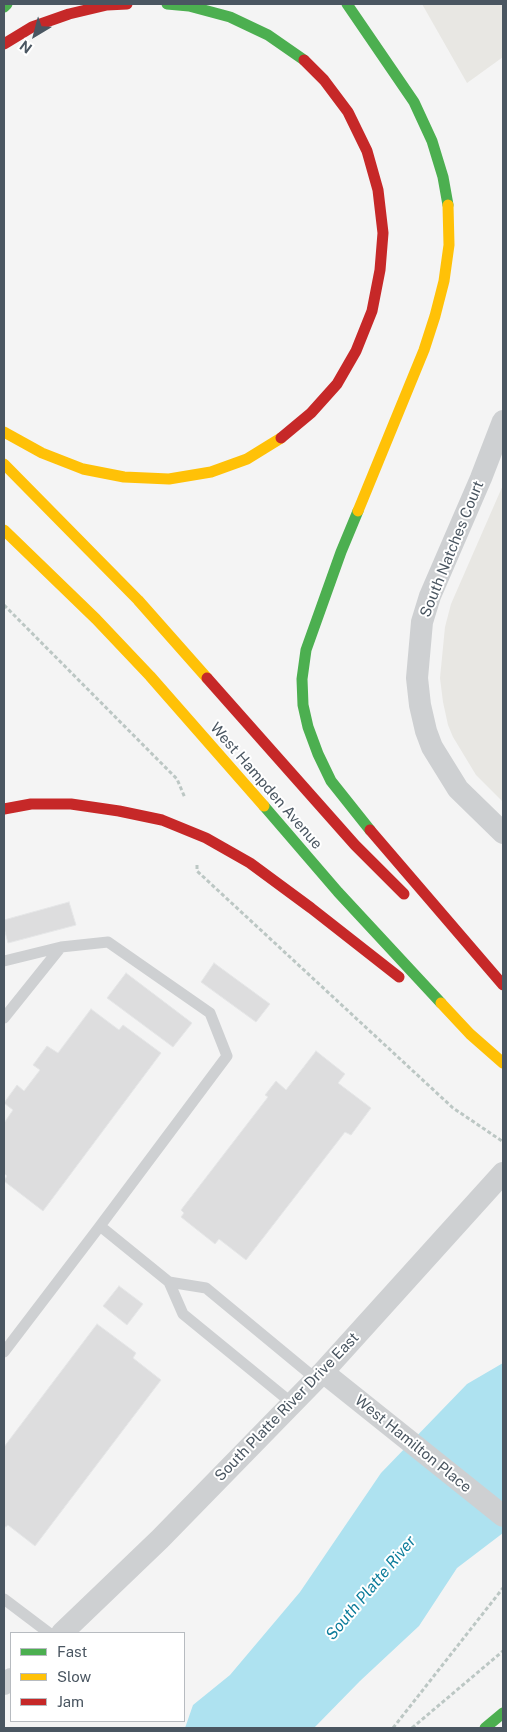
<!DOCTYPE html>
<style>
body{margin:0}
#map{position:relative;width:507px;height:1732px;overflow:hidden;background:#f4f4f4;font-family:"Public Sans",sans-serif}
canvas{display:block}
.frame{position:absolute;inset:0;border:5px solid #4a5661;pointer-events:none}
.legend{position:absolute;left:10px;top:1632px;width:175px;height:90px;box-sizing:border-box;background:#fff;border:1px solid #b7bbc0;margin:0;padding:6px 9px;list-style:none;font-size:15px;color:#4a5661}
.legend li{display:flex;align-items:center;gap:10px;height:25px}
.legend b{width:25px;border:1px solid #b7bbc0}
.north{position:absolute;left:10px;top:10px;width:50px;height:50px;-webkit-text-stroke:4px #fff;paint-order:stroke;rotate:217deg;font-size:14px;font-weight:700;line-height:20px;text-align:center;color:#4a5661}
.north::after{content:'';display:block;margin:auto;width:18px;height:22px;background:#4a5661;clip-path:polygon(50% 0,100% 100%,50% 72%,0 100%)}
</style>
<div id="map">
<canvas width="507" height="1732"></canvas>
<div class="frame"></div>
<ul class="legend">
<li><b style="height:6px;background:#4caf50"></b>Fast</li>
<li><b style="height:6px;background:#ffc107"></b>Slow</li>
<li><b style="height:6px;background:#c62828"></b>Jam</li>
</ul>
<div class="north">N</div>
</div>
<script>
const ctx = document.querySelector('canvas').getContext('2d');
ctx.lineJoin = 'round';
function paint(path, color) { ctx.fillStyle = color; ctx.fill(path, 'evenodd'); }
const toPath = rows => new Path2D(rows.map(r => 'M' + r).join(''));
function strokePath(path, color, width, dash) { ctx.strokeStyle = color; ctx.lineWidth = width; ctx.lineCap = dash ? 'butt' : 'round'; ctx.setLineDash(dash || []); ctx.stroke(path); }
function write(font, color, halo, rows, align = 'center') {
  ctx.font = font + ' "Public Sans",sans-serif'; ctx.lineWidth = 4; ctx.setLineDash([]); ctx.textBaseline = 'middle'; ctx.strokeStyle = halo; ctx.fillStyle = color; for (const [text, x, y, turn = 0] of rows) {
    ctx.save(); ctx.translate(x, y); ctx.rotate((+turn || 0) * Math.PI / 180); ctx.textAlign = isNaN(turn) ? turn : align; if (halo) ctx.strokeText(text, 0, 0); ctx.fillText(text, 0, 0); ctx.restore();
  }
}
const commercial = toPath([
 [422,4,503,4,503,57,467,83],
 [503,485,503,802,476,775,453,737,448,725,443,702,440,678,445,627,451,604]
]);
const water = toPath([
 [503,1363,503,1533,457,1568,419,1626,360,1681,314,1728,185,1728,193,1705,230,1675,300,1592,381,1473,467,1384]
]);
const building = toPath([
 [69,902,76,925,8,943,4,928,4,920,69,902],
 [214,963,270,1004,256,1022,201,982,214,963],
 [126,973,192,1023,173,1047,107,998,126,973],
 [91,1009,119,1030,123,1025,161,1053,43,1211,4,1181,7,1176,4,1173,4,1123,13,1110,4,1103,17,1085,24,1091,40,1070,33,1065,47,1046,58,1053,91,1009],
 [316,1051,345,1074,338,1083,371,1108,351,1135,345,1132,246,1260,219,1239,215,1244,181,1217,184,1213,181,1210,268,1097,265,1095,276,1081,286,1090,316,1051],
 [119,1286,143,1304,127,1325,103,1306,119,1286],
 [97,1324,136,1353,133,1358,161,1380,35,1546,8,1525,4,1528,4,1447,97,1324]
]);
const path = toPath([
 [4,605,177,779,185,798],
 [197,865,197,871,453,1108,502,1141],
 [393,1728,503,1588],
 [412,1728,503,1651]
]);
const lane = toPath([
 [4,961,61,947,108,942,210,1013,227,1056,100,1226],
 [4,1018,61,947],
 [4,1352,100,1226,169,1282],
 [293,1404,183,1314,169,1282,206,1288,316,1379],
 [4,1599,49,1633]
]);
const street = toPath([
 [503,421,481,478,430,596,422,622,417,678,420,705,426,731,432,747,458,789,503,833],
 [323,1372,503,1516],
 [62,1633,160,1539,323,1372,503,1173],
 [4,1684,11,1679]
]);
const fast = toPath([
 [167,4,189,6,230,17,268,35,304,60],
 [347,4,414,102,432,141,443,177,448,205],
 [4,7,7,4],
 [358,511,341,552,306,650,302,679,303,705,308,727,318,754,331,781,370,830],
 [264,806,338,892,441,1003],
 [485,1728,503,1713]
]);
const slow = toPath([
 [4,432,42,453,83,469,124,477,169,479,211,472,247,459,281,438],
 [4,464,138,600,207,678],
 [358,511,424,350,435,316,444,281,449,245,448,205],
 [4,530,96,619,150,676,264,806],
 [441,1003,470,1034,503,1063]
]);
const jam = toPath([
 [4,44,32,27,69,14,107,5,127,4],
 [281,438,311,413,337,384,356,351,372,311,380,270,383,233,378,190,367,151,348,112,324,80,304,60],
 [207,678,355,845,404,894],
 [4,809,31,804,71,804,119,811,162,820,206,838,250,863,311,908,399,977],
 [370,830,503,985]
]);
const streetNames = [
 ["South Natches Court",452,549,-68],
 ["West Hampden Avenue",266,786,49],
 ["South Platte River Drive East",287,1407,-46],
 ["West Hamilton Place",413,1444,39]
];
const waterNames = [
 ["South Platte River",371,1588,-50]
];
paint(commercial, '#e8e7e3');
paint(water, '#aee2f0');
paint(building, '#ddddde');
strokePath(building, '#e5e6e7', 1);
strokePath(path, '#bcc7c4', 3, [4, 2.5]);
strokePath(lane, '#ced0d2', 11);
strokePath(street, '#ced0d2', 22);
strokePath(fast, '#4caf50', 11);
strokePath(slow, '#ffc107', 11);
strokePath(jam, '#c62828', 11);
write('15px', '#4a5661', '#fff', streetNames);
write('italic 16px', '#0c7c9b', '#fff', waterNames);
</script>
